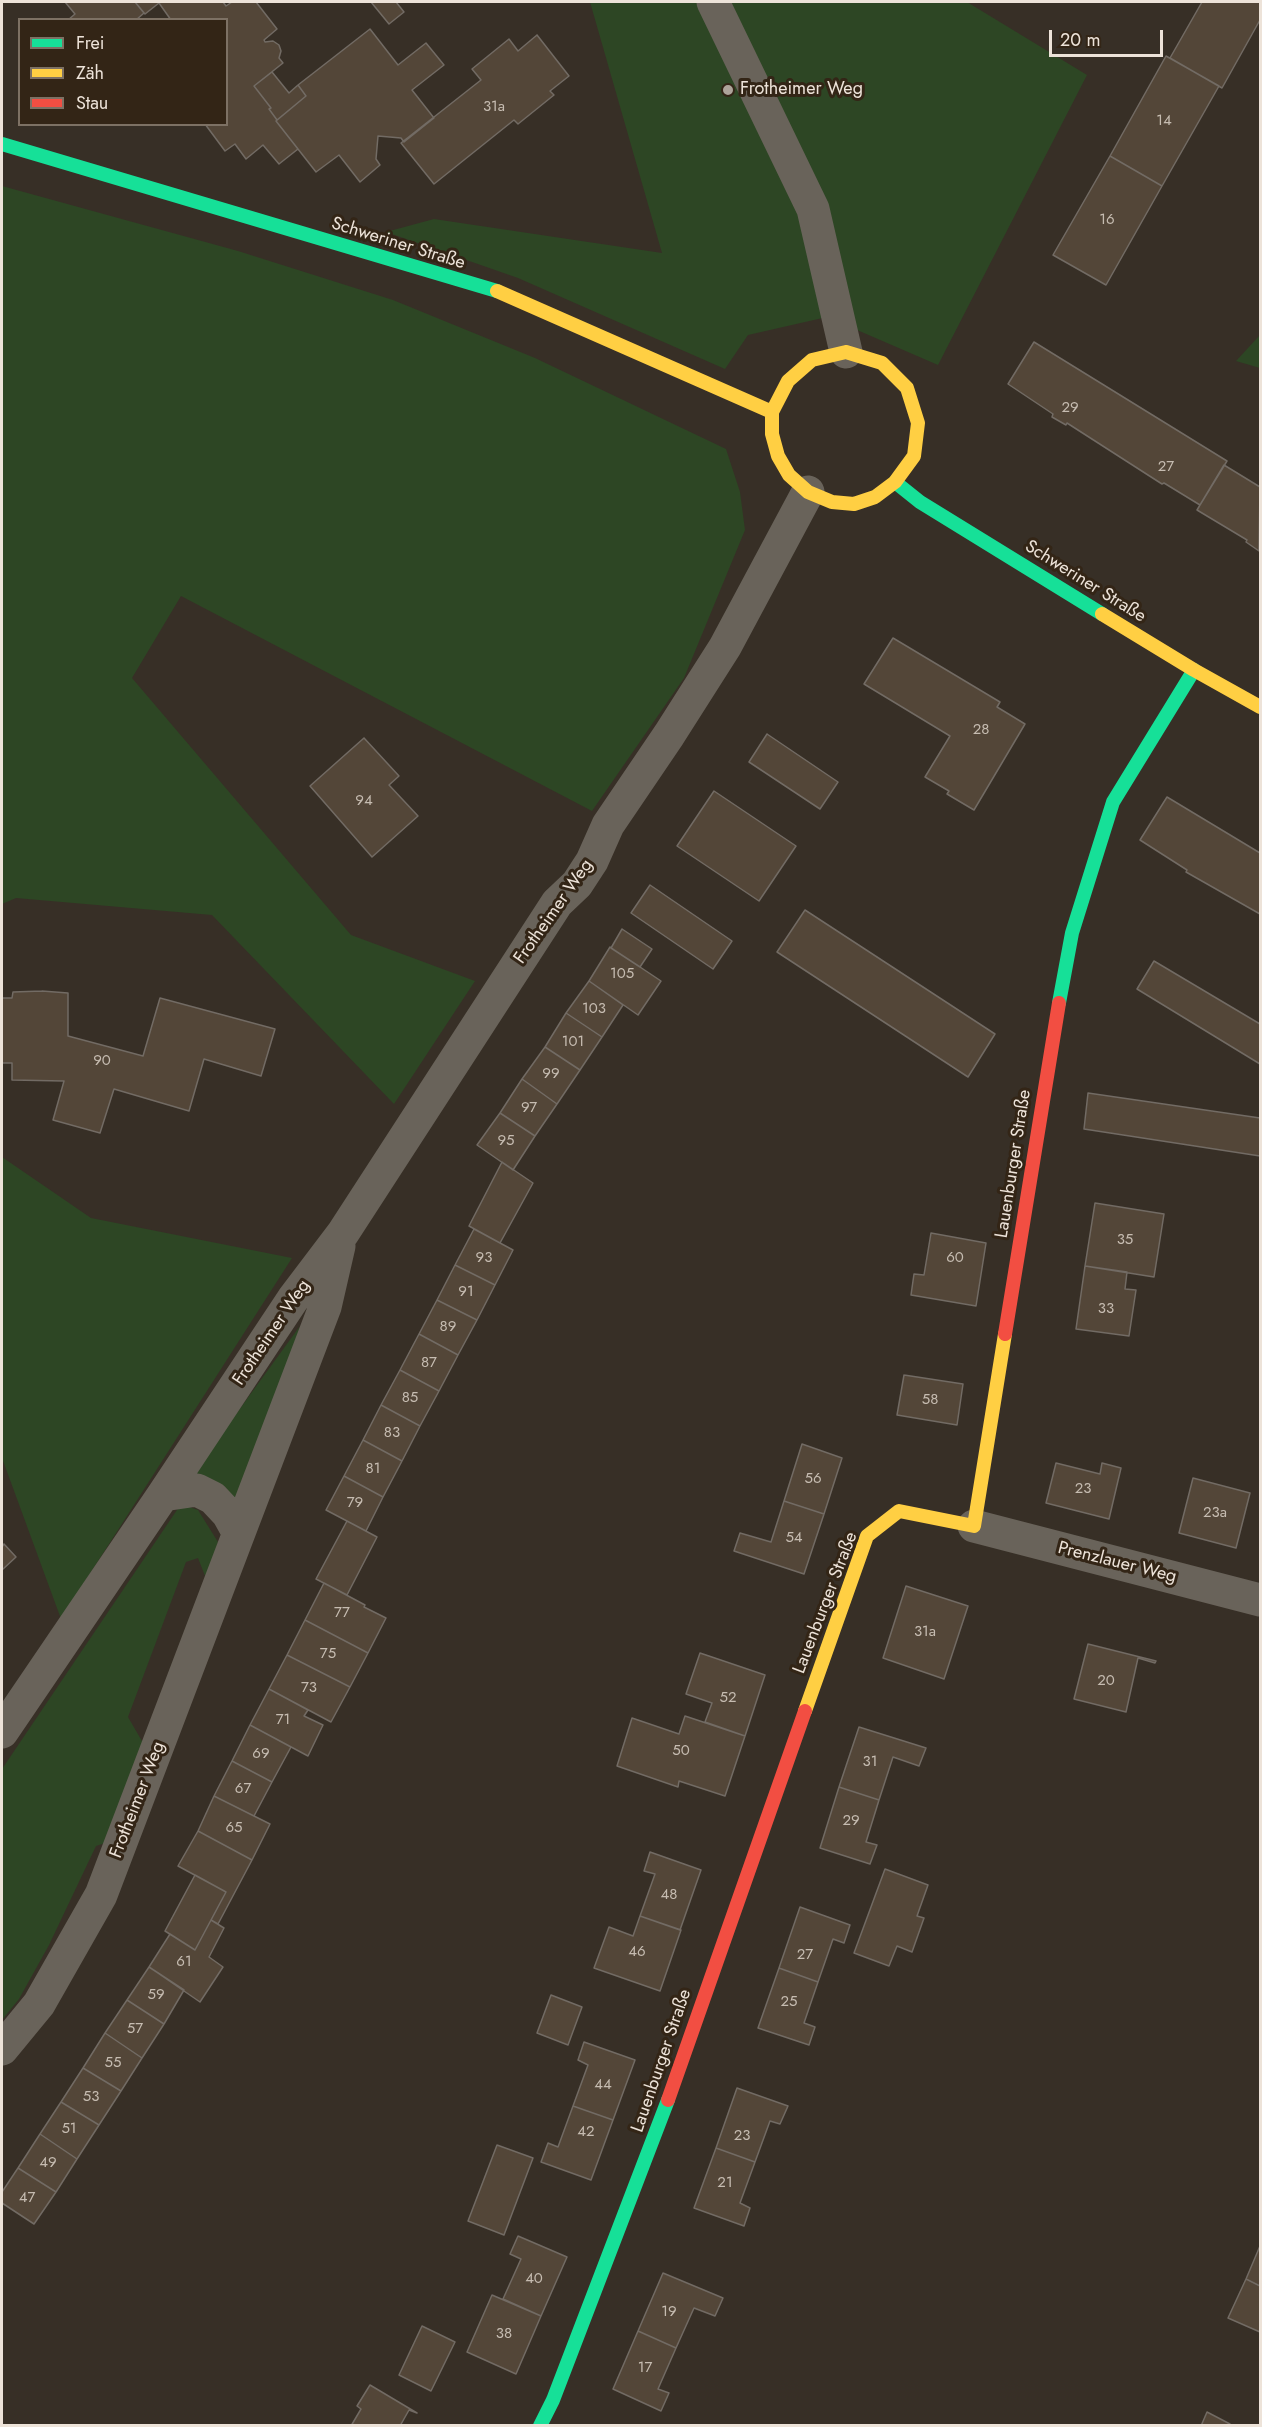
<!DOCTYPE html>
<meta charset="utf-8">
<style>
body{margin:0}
#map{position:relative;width:1262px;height:2427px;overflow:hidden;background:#372f26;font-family:Jost,sans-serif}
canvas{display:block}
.frame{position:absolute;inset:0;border:3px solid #ede3d9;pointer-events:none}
.legend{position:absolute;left:18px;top:18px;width:210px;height:108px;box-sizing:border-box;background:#332516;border:2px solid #7d7164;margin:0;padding:8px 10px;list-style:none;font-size:18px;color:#ede3d9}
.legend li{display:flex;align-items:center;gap:12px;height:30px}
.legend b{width:30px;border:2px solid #7d7164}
.scale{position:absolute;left:1049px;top:30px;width:114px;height:27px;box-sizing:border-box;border:3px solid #ede3d9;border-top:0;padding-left:8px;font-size:18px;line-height:21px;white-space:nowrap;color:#ede3d9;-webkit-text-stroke:4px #332516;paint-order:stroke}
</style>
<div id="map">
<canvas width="1262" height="2427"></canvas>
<div class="frame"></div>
<ul class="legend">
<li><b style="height:8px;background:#16e098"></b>Frei</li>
<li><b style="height:8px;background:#ffcf43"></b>Zäh</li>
<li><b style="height:8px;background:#f24e42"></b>Stau</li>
</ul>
<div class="scale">20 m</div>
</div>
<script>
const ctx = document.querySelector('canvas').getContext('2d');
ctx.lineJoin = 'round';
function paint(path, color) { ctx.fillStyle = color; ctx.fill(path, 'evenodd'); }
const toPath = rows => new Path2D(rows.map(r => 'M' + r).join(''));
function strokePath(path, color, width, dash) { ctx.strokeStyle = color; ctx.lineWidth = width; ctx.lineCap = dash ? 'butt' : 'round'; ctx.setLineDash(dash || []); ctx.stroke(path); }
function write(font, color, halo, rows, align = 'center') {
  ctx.font = font + ' Jost,sans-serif'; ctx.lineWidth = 6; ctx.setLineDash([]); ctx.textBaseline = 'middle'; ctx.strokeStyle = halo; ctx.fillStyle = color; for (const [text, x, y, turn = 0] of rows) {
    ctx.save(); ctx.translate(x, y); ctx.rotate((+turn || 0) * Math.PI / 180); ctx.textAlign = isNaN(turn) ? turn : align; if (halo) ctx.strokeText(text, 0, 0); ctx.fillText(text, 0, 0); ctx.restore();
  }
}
const green = toPath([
 [590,2,967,2,1087,75,938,365,827,317,748,335,725,369,518,278,386,232,434,219,662,253],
 [2,186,238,251,393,300,535,358,726,449,740,492,745,530,684,678,592,811,181,596,132,678,351,935,475,981,394,1104,212,915,16,898,2,904],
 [1260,335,1260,368,1236,361],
 [2,1157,91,1218,292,1258,61,1619,2,1458],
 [300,1326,241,1507,188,1480],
 [181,1504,198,1510,218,1542,207,1581,198,1558,186,1562,128,1717,146,1748,111,1841,96,1846,49,1945,19,1999,2,2020,2,1769]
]);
const building = toPath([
 [65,2,135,2,144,13,136,20,68,20,75,14,65,2],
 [135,2,223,2,226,6,232,2,256,2,277,29,264,40,265,42,273,41,279,45,281,51,279,58,283,63,254,86,271,108,269,109,277,120,276,121,298,149,279,164,263,145,246,159,235,144,225,151,205,124,226,124,226,20,171,20,159,3,145,14,135,2],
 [371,2,396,2,404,12,389,24,371,2],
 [1202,2,1260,2,1260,20,1222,88,1170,58,1202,2],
 [370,29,398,65,426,43,444,65,412,90,434,118,404,142,401,138,378,136,376,159,380,165,360,182,339,155,316,172,276,121,306,96,298,85,370,29],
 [537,35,569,76,550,91,554,95,518,124,514,120,434,184,401,143,481,80,472,69,509,39,518,51,537,35],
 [1166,56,1219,86,1162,186,1110,156,1166,56],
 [272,72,289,93,298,85,306,96,277,120,269,109,271,108,254,86,272,72],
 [1110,156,1162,186,1106,285,1053,255,1110,156],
 [1034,342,1227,461,1200,505,1164,483,1162,484,1067,423,1066,425,1052,417,1053,414,1008,384,1034,342],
 [1224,465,1260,487,1259,551,1246,542,1247,540,1197,510,1224,465],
 [893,638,1000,702,997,707,1025,724,974,810,947,794,949,791,925,777,950,736,864,684,893,638],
 [767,734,838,782,820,809,749,762,767,734],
 [364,738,399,776,389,785,418,816,372,857,310,786,364,738],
 [714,791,796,846,759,901,677,846,714,791],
 [1167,797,1260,853,1260,914,1186,872,1187,870,1140,840,1167,797],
 [650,885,732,941,713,969,631,913,650,885],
 [805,910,995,1034,968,1077,777,952,805,910],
 [622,929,652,949,640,967,611,948,622,929],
 [610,947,661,981,638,1015,589,981,610,947],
 [1154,961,1260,1024,1260,1064,1137,989,1154,961],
 [589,981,623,1005,602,1037,566,1013,589,981],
 [42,991,68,993,68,1036,143,1056,160,998,275,1029,261,1076,204,1059,189,1111,114,1089,100,1133,53,1120,64,1081,12,1080,12,1063,2,1063,2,998,12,998,13,992,42,991],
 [566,1013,602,1037,580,1070,545,1047,566,1013],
 [545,1047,580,1070,557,1104,522,1079,545,1047],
 [522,1079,557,1104,535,1136,500,1113,522,1079],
 [1088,1093,1260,1118,1260,1156,1084,1129,1088,1093],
 [500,1113,535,1136,513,1170,477,1145,500,1113],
 [502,1162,533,1183,500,1243,469,1226,502,1162],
 [1095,1203,1164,1214,1154,1277,1085,1266,1095,1203],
 [474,1229,513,1250,495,1285,455,1265,474,1229],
 [931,1233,986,1243,976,1306,911,1295,914,1274,924,1275,931,1233],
 [455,1265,495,1285,477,1320,437,1300,455,1265],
 [1085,1266,1127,1272,1125,1289,1136,1290,1129,1336,1076,1329,1085,1266],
 [437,1300,477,1320,458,1355,419,1334,437,1300],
 [419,1334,458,1355,439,1391,400,1370,419,1334],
 [400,1370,439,1391,420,1426,381,1405,400,1370],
 [904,1375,963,1384,957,1425,897,1415,904,1375],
 [381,1405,420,1426,402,1461,363,1440,381,1405],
 [363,1440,402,1461,383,1497,344,1476,363,1440],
 [802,1444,842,1458,824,1514,784,1501,802,1444],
 [1056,1463,1100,1474,1102,1463,1121,1468,1109,1519,1046,1503,1056,1463],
 [344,1476,383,1497,366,1531,326,1510,344,1476],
 [1193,1478,1250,1493,1236,1548,1179,1533,1193,1478],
 [784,1501,824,1514,804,1574,734,1551,740,1533,771,1542,784,1501],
 [347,1521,377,1537,347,1595,316,1579,347,1521],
 [4,1544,16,1557,2,1570,2,1547,4,1544],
 [324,1583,365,1605,364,1607,386,1618,368,1653,305,1620,324,1583],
 [906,1586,968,1606,944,1679,883,1658,906,1586],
 [305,1620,368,1653,350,1687,287,1655,305,1620],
 [1088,1644,1156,1661,1155,1663,1138,1658,1126,1712,1074,1699,1088,1644],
 [700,1653,765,1675,745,1736,705,1722,712,1703,686,1694,700,1653],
 [287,1655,350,1687,331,1722,269,1689,287,1655],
 [269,1689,308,1710,304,1716,323,1725,308,1756,250,1725,269,1689],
 [685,1716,745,1736,725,1796,679,1781,678,1787,617,1766,632,1718,679,1734,685,1716],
 [250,1725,291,1747,272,1782,232,1761,250,1725],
 [859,1727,926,1748,919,1766,893,1757,879,1800,839,1787,859,1727],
 [232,1761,272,1782,254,1816,214,1796,232,1761],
 [839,1787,879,1800,866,1842,877,1845,870,1864,820,1848,839,1787],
 [214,1796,270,1824,252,1860,198,1831,214,1796],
 [198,1831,252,1860,218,1924,211,1920,226,1892,178,1866,198,1831],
 [650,1852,701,1870,680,1930,640,1916,655,1874,644,1871,650,1852],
 [885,1869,928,1885,917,1916,924,1918,912,1952,897,1946,889,1966,854,1953,885,1869],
 [195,1875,226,1892,195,1950,165,1931,195,1875],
 [800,1907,850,1925,844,1943,833,1939,818,1982,779,1968,800,1907],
 [640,1916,681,1930,660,1991,594,1968,609,1927,633,1936,640,1916],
 [211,1920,224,1928,209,1957,223,1967,200,2002,149,1967,170,1934,195,1950,211,1920],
 [149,1967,184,1990,164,2024,127,2000,149,1967],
 [779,1968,818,1982,804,2023,815,2027,809,2045,758,2028,779,1968],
 [551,1995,582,2007,568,2045,537,2033,551,1995],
 [127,2000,164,2024,142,2058,105,2033,127,2000],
 [105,2033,142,2058,121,2091,83,2068,105,2033],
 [584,2042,635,2060,613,2120,573,2106,588,2065,578,2060,584,2042],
 [83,2068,121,2091,99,2125,61,2102,83,2068],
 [737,2088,788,2106,780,2124,770,2121,755,2162,716,2148,737,2088],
 [61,2102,99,2125,77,2159,40,2134,61,2102],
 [573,2106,613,2120,591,2180,541,2162,548,2143,558,2147,573,2106],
 [40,2134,77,2159,56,2192,18,2168,40,2134],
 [497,2145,533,2158,504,2235,468,2221,497,2145],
 [716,2148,755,2162,740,2203,750,2208,744,2226,694,2208,716,2148],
 [18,2168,56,2192,34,2224,2,2203,2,2192,18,2168],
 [518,2236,567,2257,541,2316,503,2299,521,2259,510,2254,518,2236],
 [1260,2246,1260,2286,1246,2279,1260,2246],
 [663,2273,723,2298,715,2316,694,2308,676,2348,638,2331,663,2273],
 [1246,2279,1260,2286,1260,2332,1228,2318,1246,2279],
 [492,2295,541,2316,516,2374,467,2352,492,2295],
 [422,2326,455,2342,431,2391,399,2375,422,2326],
 [638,2331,676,2348,658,2389,669,2393,661,2411,613,2389,638,2331],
 [370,2385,417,2413,409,2410,400,2426,351,2426,361,2409,357,2406,370,2385],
 [1207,2412,1230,2424,1229,2426,1201,2426,1207,2412]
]);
const street = toPath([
 [713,2,813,209,846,352],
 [163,1495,197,1490,213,1498,228,1514,238,1532],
 [974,1526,1260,1600],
 [2,1732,163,1495,293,1299,343,1233,557,903,577,884,592,861,608,825,669,735,725,647,808,492],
 [2,2049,39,2004,101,1895,325,1307,339,1246]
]);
const fast = toPath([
 [2,144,497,291],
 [895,482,920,502,1102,614],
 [1059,1003,1072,933,1113,802,1194,670],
 [540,2426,553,2400,668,2100]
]);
const slow = toPath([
 [497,291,772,412],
 [846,352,882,363,907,388,918,423,914,456,895,482,875,497,854,504,832,502,808,492,789,475,778,456,772,434,772,412,788,381,812,360,846,352],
 [1102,614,1194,670,1260,707],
 [805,1711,867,1536,899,1511,974,1526,1005,1334]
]);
const jam = toPath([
 [1005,1334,1059,1003],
 [668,2100,805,1711]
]);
const markers = [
 [728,90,6,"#ada49a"]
];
const numberNames = [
 ["31a",494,107],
 ["14",1164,121],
 ["16",1107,220],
 ["29",1070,408],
 ["27",1166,467],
 ["28",981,730],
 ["94",364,801],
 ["105",622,974],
 ["103",594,1009],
 ["101",573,1042],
 ["90",102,1061],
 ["99",551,1074],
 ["97",529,1108],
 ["95",506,1141],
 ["35",1125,1240],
 ["93",484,1258],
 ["60",955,1258],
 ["91",466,1292],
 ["33",1106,1309],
 ["89",448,1327],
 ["87",429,1363],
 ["85",410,1398],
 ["58",930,1400],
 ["83",392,1433],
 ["81",373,1469],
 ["56",813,1479],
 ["23",1083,1489],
 ["79",355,1503],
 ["23a",1215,1513],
 ["54",794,1538],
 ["77",342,1613],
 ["31a",925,1632],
 ["75",328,1654],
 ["20",1106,1681],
 ["73",309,1688],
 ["52",728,1698],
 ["71",283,1720],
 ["50",681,1751],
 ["69",261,1754],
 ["31",870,1762],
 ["67",243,1789],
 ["29",851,1821],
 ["65",234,1828],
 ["48",669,1895],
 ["46",637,1952],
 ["27",805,1955],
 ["61",184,1962],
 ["59",156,1995],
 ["25",789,2002],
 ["57",135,2029],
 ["55",113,2063],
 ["44",603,2085],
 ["53",91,2097],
 ["51",69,2129],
 ["42",586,2132],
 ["23",742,2136],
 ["49",48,2163],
 ["21",725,2183],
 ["47",27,2198],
 ["40",534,2279],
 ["19",669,2312],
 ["38",504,2334],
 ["17",645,2368]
];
const poiNames = [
 ["Frotheimer Weg",740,90]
];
const streetNames = [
 ["Schweriner Straße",398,244,17],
 ["Schweriner Straße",1085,582,32],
 ["Frotheimer Weg",554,912,-55],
 ["Lauenburger Straße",1014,1164,-81],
 ["Frotheimer Weg",272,1333,-56],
 ["Prenzlauer Weg",1117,1563,14],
 ["Lauenburger Straße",826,1603,-69],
 ["Frotheimer Weg",138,1800,-69],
 ["Lauenburger Straße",662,2061,-71]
];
paint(green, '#2d4624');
paint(building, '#534638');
strokePath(building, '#726b64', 1.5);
strokePath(street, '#69635a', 33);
strokePath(fast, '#16e098', 14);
strokePath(slow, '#ffcf43', 14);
strokePath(jam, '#f24e42', 14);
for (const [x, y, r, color] of markers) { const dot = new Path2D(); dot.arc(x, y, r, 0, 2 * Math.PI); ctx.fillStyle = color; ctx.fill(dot); strokePath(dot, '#332516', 2); }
write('15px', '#c6bcb1', null, numberNames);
write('18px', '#ede3d9', '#332516', poiNames, 'left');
write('18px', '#ede3d9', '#332516', streetNames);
</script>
